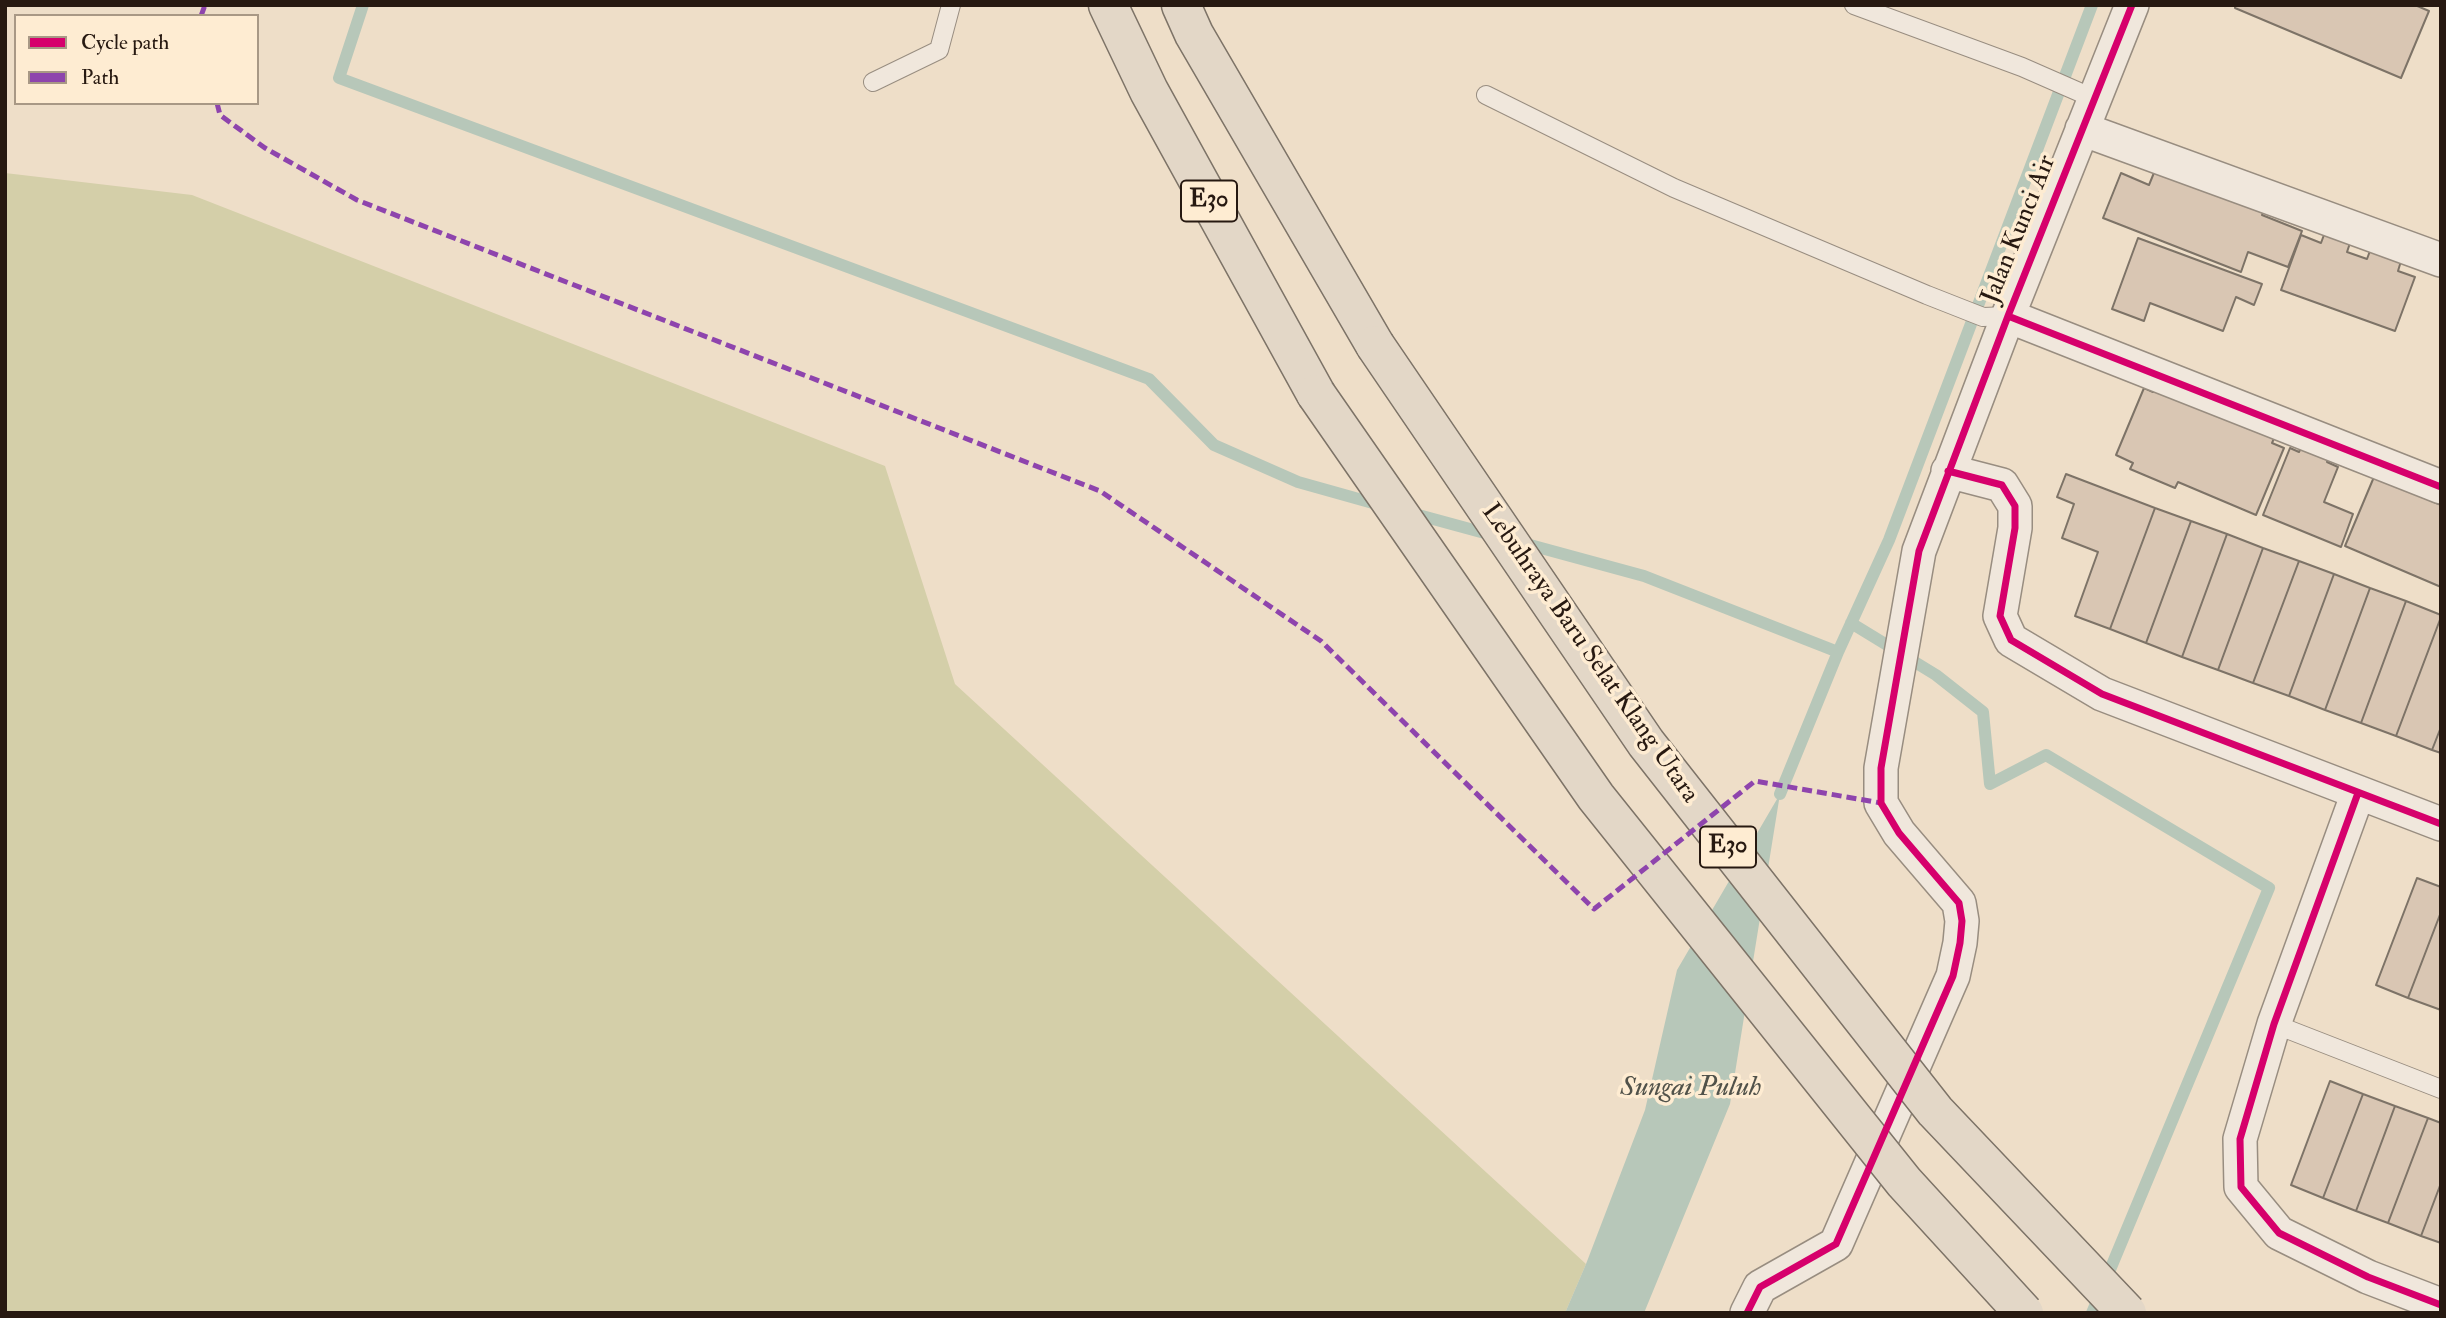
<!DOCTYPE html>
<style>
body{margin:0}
#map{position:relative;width:2446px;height:1318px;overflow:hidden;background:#eedec8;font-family:"IM FELL Double Pica",serif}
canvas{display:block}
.frame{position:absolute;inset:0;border:7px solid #271911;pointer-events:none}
.legend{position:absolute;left:14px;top:14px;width:245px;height:91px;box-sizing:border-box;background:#feecd2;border:2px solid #a89885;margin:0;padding:9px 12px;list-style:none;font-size:21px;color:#271911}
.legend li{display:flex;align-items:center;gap:14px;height:35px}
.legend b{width:35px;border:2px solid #a89885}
</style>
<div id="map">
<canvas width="2446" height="1318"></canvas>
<div class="frame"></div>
<ul class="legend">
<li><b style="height:9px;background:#d6006c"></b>Cycle path</li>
<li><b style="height:9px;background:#8e44ad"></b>Path</li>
</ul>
</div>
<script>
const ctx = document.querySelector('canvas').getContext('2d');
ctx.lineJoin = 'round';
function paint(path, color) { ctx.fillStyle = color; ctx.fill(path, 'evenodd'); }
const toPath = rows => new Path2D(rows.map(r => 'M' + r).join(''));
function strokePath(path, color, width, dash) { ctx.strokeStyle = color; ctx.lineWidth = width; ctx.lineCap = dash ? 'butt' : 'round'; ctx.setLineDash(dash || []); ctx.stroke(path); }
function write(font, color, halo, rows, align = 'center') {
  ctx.font = font + ' "IM FELL Double Pica",serif'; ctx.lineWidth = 7; ctx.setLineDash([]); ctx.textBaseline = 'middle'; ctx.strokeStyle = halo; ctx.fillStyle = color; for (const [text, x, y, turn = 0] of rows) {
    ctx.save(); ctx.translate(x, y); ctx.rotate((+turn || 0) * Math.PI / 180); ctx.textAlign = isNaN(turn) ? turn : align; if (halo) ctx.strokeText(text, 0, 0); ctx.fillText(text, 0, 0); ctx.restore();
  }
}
const green = toPath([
 [5,173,192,195,885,466,955,684,1586,1264,1565,1313,5,1313]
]);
const water = toPath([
 [1780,794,1730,1104,1644,1313,1565,1313,1586,1264,1645,1110,1677,970]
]);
const stream = toPath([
 [363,5,339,78,1149,379,1214,445,1298,482,1380,505],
 [1411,513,1492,535],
 [1519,542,1644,576,1838,652],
 [1851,623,1936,675,1983,712,1990,784,2046,755,2269,888,2092,1313],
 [1780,794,1838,652,1889,540,2092,5]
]);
const building = toPath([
 [2235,5,2415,5,2429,11,2401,78,2235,8,2235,5],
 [2160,158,2268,200,2262,215,2302,231,2288,267,2248,252,2241,272,2103,218,2121,173,2149,185,2160,158],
 [2328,224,2353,234,2347,252,2367,259,2374,240,2404,251,2398,271,2415,277,2395,331,2281,290,2301,235,2321,243,2328,224],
 [2138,238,2262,284,2254,305,2236,297,2223,331,2150,303,2144,321,2112,309,2138,238],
 [2156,385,2275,436,2272,443,2284,448,2256,515,2178,482,2175,488,2130,469,2133,463,2116,455,2144,388,2153,392,2156,385],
 [2307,435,2334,446,2327,462,2338,467,2324,502,2353,514,2341,547,2263,515,2290,448,2299,452,2307,435],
 [2379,465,2411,492,2441,505,2441,587,2345,546,2379,465],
 [2066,474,2155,508,2110,629,2075,616,2098,552,2062,538,2074,504,2057,497,2066,474],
 [2155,508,2191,521,2146,643,2110,629,2155,508],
 [2191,521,2227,534,2182,657,2146,643,2191,521],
 [2227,534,2263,548,2218,670,2182,657,2227,534],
 [2263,548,2299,561,2253,683,2218,670,2263,548],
 [2299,561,2334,574,2289,696,2253,683,2299,561],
 [2334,574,2370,588,2325,710,2289,696,2334,574],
 [2370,588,2406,601,2361,723,2325,710,2370,588],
 [2406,601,2441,615,2441,617,2396,736,2361,723,2406,601],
 [2441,617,2441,727,2432,750,2396,736,2441,617],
 [2441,727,2441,753,2432,750,2441,727],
 [2417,878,2441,887,2441,912,2408,998,2376,985,2417,878],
 [2441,912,2441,1010,2408,998,2441,912],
 [2330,1081,2363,1094,2323,1198,2291,1185,2330,1081],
 [2363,1094,2395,1106,2356,1211,2323,1198,2363,1094],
 [2395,1106,2428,1118,2388,1223,2356,1211,2395,1106],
 [2428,1118,2441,1123,2441,1183,2421,1236,2388,1223,2428,1118],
 [2441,1183,2441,1243,2421,1236,2441,1183]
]);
const service = toPath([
 [1854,5,2022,67,2095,99],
 [873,82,939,50,951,5],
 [1486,95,1674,188,1927,295,1983,317,2008,316],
 [2274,1024,2441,1089]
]);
const minor = toPath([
 [2082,129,2441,260],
 [2008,316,2441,487],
 [1948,471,2002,485,2015,506,2015,528,2000,616,2011,640,2102,694,2441,824],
 [2358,793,2274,1024,2240,1139,2241,1187,2279,1233,2368,1277,2441,1305],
 [1747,1313,1760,1287,1836,1244,1953,976,1960,943,1962,921,1959,903,1899,833,1881,803,1881,768,1919,551,2008,316,2132,5]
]);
const motorway = toPath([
 [1108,5,1149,91,1316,394],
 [1181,5,1194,34,1375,345]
]);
const motorwayBridge = toPath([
 [1375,345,1646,743,1935,1111,2127,1313],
 [1316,394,1596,797,1904,1182,2024,1313]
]);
const quiet = toPath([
 [201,16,205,5],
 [217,103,220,115,265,148,357,200,1100,491,1321,641,1594,909,1755,781,1881,803]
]);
const cycleway = toPath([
 [2008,316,2441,487],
 [1948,471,2002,485,2015,506,2015,528,2000,616,2011,640,2102,694,2441,824],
 [2358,793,2274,1024,2240,1139,2241,1187,2279,1233,2368,1277,2441,1305],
 [1747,1313,1760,1287,1836,1244,1953,976,1960,943,1962,921,1959,903,1899,833,1881,803,1881,768,1919,551,2008,316,2132,5]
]);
const shields = [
 [1209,201,56],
 [1728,847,56]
];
const shieldNames = [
 ["E30",1209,201],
 ["E30",1728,847]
];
const streetNames = [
 ["Jalan Kunci Air",2020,230,-68],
 ["Lebuhraya Baru Selat Klang Utara",1589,654,55]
];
const waterNames = [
 ["Sungai Puluh",1691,1089]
];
paint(green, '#d4cfa9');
paint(water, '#b7c7b9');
strokePath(stream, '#b7c7b9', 12);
paint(building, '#d9c6b3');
strokePath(building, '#7d7367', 2);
strokePath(service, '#988d80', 20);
strokePath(minor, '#988d80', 36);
strokePath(motorway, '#7d7367', 41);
strokePath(service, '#f0e7dc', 18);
strokePath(minor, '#f0e7dc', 33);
strokePath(motorway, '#e3d7c7', 38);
strokePath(motorwayBridge, '#7d7367', 41, []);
strokePath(motorwayBridge, '#e3d7c7', 38);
strokePath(quiet, '#8e44ad', 5, [10, 5]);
strokePath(cycleway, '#d6006c', 7);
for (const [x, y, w] of shields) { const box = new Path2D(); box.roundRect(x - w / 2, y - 20.5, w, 41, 5); ctx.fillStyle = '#feecd2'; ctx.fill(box); strokePath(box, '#271911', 2); }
write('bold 24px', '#271911', null, shieldNames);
write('26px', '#271911', '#feecd2', streetNames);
write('italic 28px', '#51524a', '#feecd2', waterNames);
</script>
